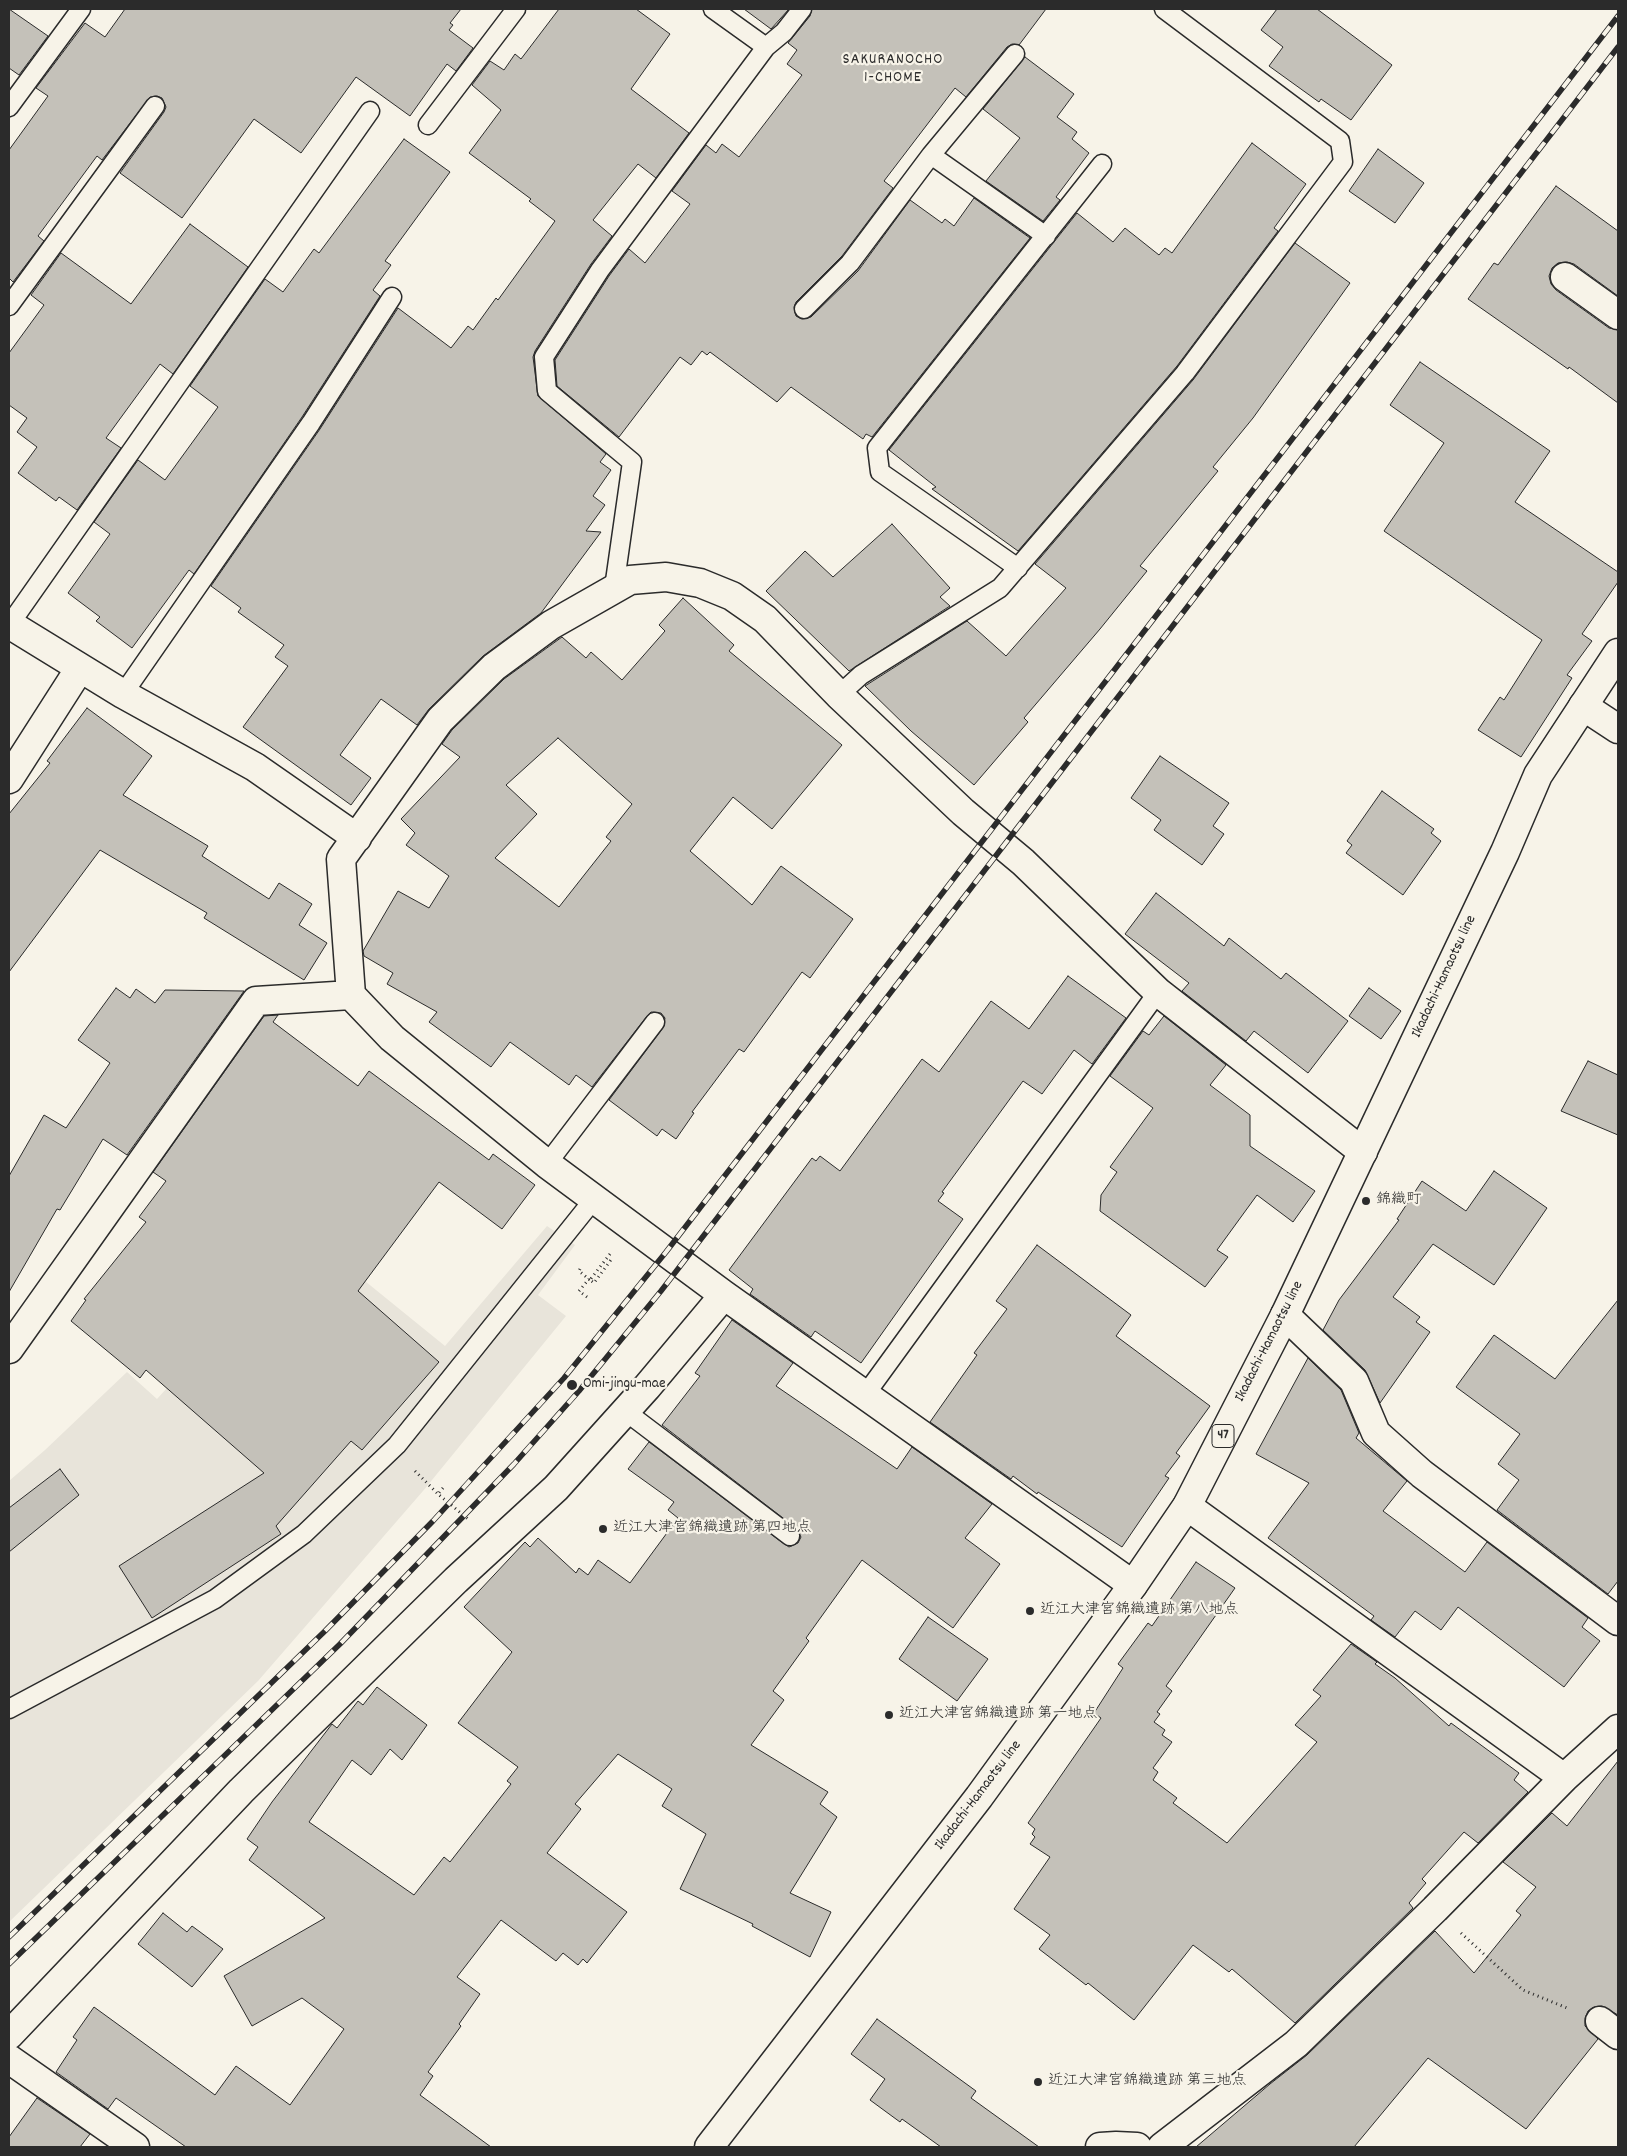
<!DOCTYPE html>
<meta charset="utf-8">
<style>
body{margin:0}
#map{position:relative;width:1627px;height:2156px;overflow:hidden;background:#f7f3e8;font-family:Dekko,sans-serif}
canvas{display:block}
.frame{position:absolute;inset:0;border:10px solid #2b2b2b;pointer-events:none}
</style>
<div id="map">
<canvas width="1627" height="2156"></canvas>
<div class="frame"></div>
</div>
<script>
const ctx = document.querySelector('canvas').getContext('2d');
ctx.lineJoin = 'round';
function paint(path, color) { ctx.fillStyle = color; ctx.fill(path, 'evenodd'); }
const toPath = rows => new Path2D(rows.map(r => 'M' + r).join(''));
function strokePath(path, color, width, dash) { ctx.strokeStyle = color; ctx.lineWidth = width; ctx.lineCap = dash ? 'butt' : 'round'; ctx.setLineDash(dash || []); ctx.stroke(path); }
function write(font, color, halo, rows, align = 'center') {
  ctx.font = font + ' Dekko,"Klee One",sans-serif'; ctx.lineWidth = 4.5; ctx.setLineDash([]); ctx.textBaseline = 'middle'; ctx.strokeStyle = halo; ctx.fillStyle = color; for (const [text, x, y, turn = 0] of rows) {
    ctx.save(); ctx.translate(x, y); ctx.rotate((+turn || 0) * Math.PI / 180); ctx.textAlign = isNaN(turn) ? turn : align; if (halo) ctx.strokeText(text, 0, 0); ctx.fillText(text, 0, 0); ctx.restore();
  }
}
const built = toPath([
 [547,1226,575,1245,538,1295,566,1316,423,1491,258,1681,9,1922,9,1481,45,1450,127,1372,157,1399,307,1234,445,1346]
]);
const building = toPath([
 [9,9,48,36,19,75,9,68,9,9],
 [125,9,461,9,450,23,453,25,449,30,473,48,456,71,447,64,410,116,356,77,301,153,254,119,182,218,120,173,164,112,166,107,162,98,157,96,150,97,102,160,97,156,38,236,44,241,13,282,9,278,9,150,48,96,36,88,85,23,105,37,125,9],
 [559,9,636,9,670,34,631,89,689,133,656,178,638,164,593,220,612,236,591,264,535,351,533,357,538,396,606,454,600,462,611,470,593,496,605,505,586,531,601,532,541,613,483,656,429,709,417,725,381,699,340,755,371,778,351,805,243,727,288,666,275,657,284,645,238,612,241,608,211,586,320,429,398,308,451,348,468,326,473,330,496,298,498,300,555,221,529,201,531,199,469,153,501,110,472,85,490,61,504,70,515,54,521,59,559,9],
 [744,9,789,9,771,29,744,9],
 [812,9,1046,9,1019,45,1012,44,1007,47,966,97,955,88,884,181,893,188,842,256,796,302,794,307,796,316,802,319,811,317,858,271,910,200,942,223,945,219,954,226,974,198,1030,238,872,437,866,434,863,439,791,387,777,402,710,352,707,355,702,351,691,365,680,357,619,437,557,386,555,360,609,276,629,249,645,263,690,204,672,191,706,145,716,153,722,144,739,157,802,75,787,64,797,50,788,43,810,16,812,9],
 [1277,9,1317,9,1392,65,1351,120,1321,99,1319,102,1269,66,1283,47,1261,30,1277,9],
 [1025,57,1074,94,1057,117,1077,132,1072,139,1089,153,1056,197,1060,200,1043,221,986,181,1020,138,983,109,1025,57],
 [404,139,450,172,385,261,391,265,373,290,380,296,302,417,194,574,189,570,132,648,96,621,100,617,68,593,110,534,94,522,138,460,165,480,218,407,190,386,265,279,283,292,314,249,319,253,404,139],
 [1252,143,1306,184,1274,228,1278,231,1177,366,1018,551,932,489,936,487,889,450,1077,213,1113,242,1125,228,1159,255,1165,248,1172,253,1252,143],
 [1378,149,1424,183,1395,223,1349,191,1378,149],
 [1556,186,1618,231,1618,296,1574,264,1567,262,1558,263,1552,268,1549,276,1551,284,1556,290,1609,328,1618,330,1618,403,1569,367,1568,369,1468,299,1494,263,1498,265,1556,186],
 [190,224,248,267,173,374,160,364,106,438,121,448,77,510,59,497,56,501,18,473,37,447,17,432,27,418,9,405,9,353,44,305,31,295,61,253,131,304,190,224],
 [1295,243,1350,283,1253,418,1213,467,1218,471,1140,566,1147,571,1100,629,1024,718,1028,722,974,785,911,731,865,686,967,621,1006,656,1066,588,1035,564,1193,380,1295,243],
 [1420,362,1550,451,1515,502,1618,572,1618,582,1582,634,1592,641,1567,675,1572,678,1521,757,1478,730,1500,697,1504,700,1542,640,1384,531,1444,443,1390,405,1420,362],
 [892,524,950,588,940,597,950,606,849,671,766,591,805,551,833,577,892,524],
 [683,598,734,645,729,651,842,745,772,829,733,797,690,851,752,905,781,866,853,919,810,978,802,972,744,1052,739,1049,692,1112,694,1113,676,1139,662,1129,657,1136,609,1100,663,1028,665,1018,661,1013,651,1012,647,1016,592,1087,576,1075,569,1085,510,1042,491,1067,429,1022,437,1012,387,984,393,973,364,956,363,951,398,891,429,908,449,876,406,845,415,833,401,819,460,757,442,744,452,730,504,679,562,637,586,658,591,652,622,680,665,631,659,625,683,598],
 [558,738,632,804,606,837,611,841,559,907,495,858,537,814,506,785,558,738],
 [87,708,152,756,123,795,208,846,202,856,269,899,279,883,312,904,299,925,327,943,304,980,204,918,207,913,100,850,9,972,9,814,50,763,47,761,87,708],
 [1160,756,1229,803,1213,826,1224,834,1202,865,1154,830,1161,820,1131,798,1160,756],
 [1382,791,1434,829,1431,833,1441,841,1403,895,1346,853,1352,845,1347,841,1382,791],
 [1156,893,1224,946,1229,938,1281,979,1286,973,1348,1021,1308,1073,1254,1031,1246,1041,1182,991,1189,983,1125,934,1156,893],
 [1068,976,1126,1018,1092,1064,1074,1050,1042,1094,1023,1081,942,1192,944,1193,938,1201,963,1219,861,1363,815,1331,811,1337,750,1294,753,1289,729,1270,812,1158,816,1161,820,1156,840,1171,922,1059,939,1072,991,1001,1029,1029,1068,976],
 [116,988,130,998,136,989,155,1003,165,990,244,991,127,1155,103,1139,60,1210,57,1209,9,1292,9,1176,44,1115,66,1128,110,1063,78,1040,116,988],
 [1369,988,1401,1011,1381,1039,1349,1016,1369,988],
 [278,1015,273,1022,358,1086,369,1071,489,1160,493,1154,535,1185,502,1229,439,1182,358,1291,439,1362,362,1450,351,1441,276,1526,281,1534,152,1618,119,1566,264,1473,146,1370,140,1378,71,1321,86,1300,84,1299,146,1222,139,1217,166,1181,153,1172,264,1016,278,1015],
 [1164,1016,1226,1065,1210,1085,1250,1115,1250,1146,1315,1191,1293,1222,1257,1195,1217,1250,1228,1257,1205,1287,1100,1211,1101,1195,1117,1172,1110,1167,1153,1108,1110,1076,1143,1031,1149,1035,1164,1016],
 [1588,1061,1618,1075,1618,1135,1561,1111,1588,1061],
 [1494,1171,1547,1208,1494,1285,1433,1244,1393,1297,1420,1317,1416,1322,1430,1332,1380,1403,1365,1370,1323,1330,1339,1300,1399,1220,1397,1219,1422,1181,1466,1211,1494,1171],
 [1037,1245,1131,1315,1116,1336,1210,1406,1176,1453,1180,1456,1165,1476,1169,1478,1122,1547,1038,1492,1037,1494,1013,1476,1011,1479,930,1422,977,1355,974,1353,1007,1309,996,1301,1037,1245],
 [1618,1300,1618,1581,1608,1594,1497,1510,1519,1480,1498,1464,1520,1434,1456,1387,1494,1335,1555,1379,1618,1300],
 [732,1320,793,1363,776,1386,897,1469,912,1447,992,1504,965,1538,1000,1564,953,1628,862,1560,806,1638,809,1641,773,1691,784,1700,751,1745,828,1792,820,1804,837,1817,790,1893,831,1912,810,1957,752,1926,753,1924,680,1889,706,1834,662,1806,672,1789,618,1754,575,1804,581,1809,547,1853,627,1912,587,1963,583,1959,578,1965,563,1953,556,1961,501,1920,457,1977,480,1994,459,2024,461,2026,428,2072,433,2076,420,2095,491,2147,186,2147,116,2098,108,2109,56,2072,77,2040,73,2037,94,2007,215,2095,236,2066,290,2105,344,2029,302,1998,252,2026,224,1976,325,1918,249,1860,258,1847,247,1839,272,1802,332,1724,337,1728,358,1701,363,1705,377,1687,427,1725,402,1760,390,1749,371,1775,352,1760,309,1822,414,1895,444,1857,450,1862,511,1784,507,1781,518,1767,458,1723,512,1652,464,1607,525,1542,530,1547,538,1538,576,1573,579,1568,588,1575,598,1560,630,1583,678,1518,668,1510,674,1502,628,1469,649,1442,784,1544,789,1547,798,1543,801,1537,796,1528,662,1425,700,1376,695,1373,732,1320],
 [1308,1358,1341,1390,1359,1433,1356,1438,1407,1481,1383,1511,1465,1572,1487,1542,1588,1618,1582,1627,1600,1641,1564,1687,1458,1607,1441,1630,1415,1611,1395,1637,1371,1620,1374,1616,1268,1538,1309,1483,1256,1454,1308,1358],
 [60,1469,79,1495,9,1552,9,1508,60,1469],
 [1196,1562,1235,1588,1166,1686,1172,1691,1157,1712,1160,1714,1154,1722,1165,1730,1162,1735,1172,1742,1153,1768,1158,1772,1153,1780,1177,1798,1173,1803,1227,1843,1317,1742,1295,1725,1321,1696,1313,1690,1351,1644,1377,1662,1375,1664,1395,1678,1449,1726,1451,1723,1519,1773,1514,1780,1528,1792,1478,1843,1464,1832,1422,1879,1426,1883,1409,1903,1413,1908,1295,2023,1232,1969,1229,1972,1193,1945,1134,2020,1088,1983,1086,1985,1039,1949,1050,1935,1014,1909,1050,1857,1030,1844,1035,1837,1032,1834,1035,1829,1028,1823,1101,1718,1094,1713,1123,1668,1118,1664,1148,1623,1152,1626,1196,1562],
 [928,1617,988,1659,957,1701,899,1659,928,1617],
 [1618,1761,1618,2015,1602,2006,1594,2007,1588,2011,1585,2018,1585,2026,1598,2039,1526,2129,1428,2058,1354,2147,1196,2147,1270,2084,1307,2055,1435,1931,1474,1973,1521,1915,1516,1911,1536,1887,1503,1862,1552,1813,1567,1826,1618,1761],
 [163,1913,187,1932,192,1926,223,1949,192,1987,138,1944,163,1913],
 [877,2019,976,2091,971,2098,1039,2147,941,2147,902,2119,900,2122,870,2100,885,2079,851,2054,877,2019],
 [37,2098,90,2134,80,2147,9,2147,9,2137,37,2098]
]);
const path = toPath([
 [610,1254,590,1280,594,1283,613,1257],
 [580,1269,579,1271,590,1280],
 [587,1297,579,1291,589,1279],
 [415,1471,438,1494],
 [443,1488,438,1494,468,1519],
 [1461,1933,1523,1990,1567,2008]
]);
const lane = toPath([
 [713,9,766,47],
 [9,107,81,9],
 [428,125,516,9],
 [931,155,1046,236],
 [9,306,155,106],
 [804,309,850,263,931,155,1015,54],
 [1018,568,880,472,877,448,1102,164],
 [614,588,632,462,547,391,544,357,600,270,766,47,784,32,802,9],
 [10,624,370,111],
 [123,694,311,423,392,297],
 [839,695,861,675,1000,588,1185,373,1343,162,1340,141,1164,9],
 [547,1164,655,1022],
 [865,1395,1158,992],
 [625,1411,790,1536],
 [9,1709,215,1599,304,1534,397,1445,594,1199]
]);
const street = toPath([
 [1565,277,1618,315],
 [9,624,123,694,255,767,357,838],
 [1583,706,1618,729],
 [9,779,80,668],
 [1285,1315,1354,1381,1376,1433,1422,1474,1618,1621],
 [9,1349,256,1001,351,995],
 [1187,1506,1564,1778],
 [1133,1585,724,1295,547,1164,392,1038,351,995,341,859,440,720,494,667,551,625,630,580,666,577,700,583,732,596,765,619,839,695,963,812,1023,862,1158,992,1363,1152],
 [1600,2021,1618,2035],
 [9,2035,241,1791,456,1580,556,1488,647,1387,724,1295],
 [9,2059,135,2147],
 [1100,2147,1116,2146,1137,2147],
 [1162,2147,1296,2044,1435,1909,1564,1778,1618,1729]
]);
const primary = toPath([
 [709,2147,979,1797,1133,1585,1187,1506,1285,1315,1505,852,1538,775,1618,653]
]);
const rail = toPath([
 [9,1937,325,1631,433,1521,564,1378,666,1252,1618,16],
 [9,1964,340,1644,514,1464,579,1391,661,1291,1618,47]
]);
const markers = [
 [1366,1201,5,"#2b2b2b"],
 [572,1385,6,"#2b2b2b"],
 [603,1529,5,"#2b2b2b"],
 [1030,1611,5,"#2b2b2b"],
 [889,1715,5,"#2b2b2b"],
 [1038,2082,5,"#2b2b2b"]
];
const shields = [
 [1223,1436,22]
];
const shieldNames = [
 ["47",1223,1436]
];
const streetNames = [
 ["Ikadachi-Hamaotsu line",1445,977,-65],
 ["Ikadachi-Hamaotsu line",1270,1342,-63],
 ["Ikadachi-Hamaotsu line",979,1796,-53]
];
const poiNames = [
 ["錦織町",1376,1201],
 ["Omi-jingu-mae",583,1385],
 ["近江大津宮錦織遺跡 第四地点",613,1529],
 ["近江大津宮錦織遺跡 第八地点",1040,1611],
 ["近江大津宮錦織遺跡 第一地点",899,1715],
 ["近江大津宮錦織遺跡 第三地点",1048,2082]
];
const neighbourhoodNames = [
 ["SAKURANOCHO",893,61],
 ["1-CHOME",893,79]
];
paint(built, '#e8e4da');
paint(building, '#c4c1b9');
strokePath(building, '#2b2b2b', 1);
strokePath(lane, '#2b2b2b', 21);
strokePath(street, '#2b2b2b', 31);
strokePath(primary, '#2b2b2b', 31);
strokePath(path, '#2b2b2b', 3, [1, 4]);
strokePath(lane, '#f7f3e8', 18);
strokePath(street, '#f7f3e8', 28);
strokePath(primary, '#f7f3e8', 28);
strokePath(rail, '#2b2b2b', 5.5);
strokePath(rail, '#f7f3e8', 4, [11]);
for (const [x, y, r, color] of markers) { const dot = new Path2D(); dot.arc(x, y, r, 0, 2 * Math.PI); ctx.fillStyle = color; ctx.fill(dot); strokePath(dot, '#f7f3e8', 2); }
for (const [x, y, w] of shields) { const box = new Path2D(); box.roundRect(x - w / 2, y - 11.5, w, 23, 4); ctx.fillStyle = '#f7f3e8'; ctx.fill(box); strokePath(box, '#2b2b2b', 1); }
write('bold 14px', '#2b2b2b', null, shieldNames);
write('15px', '#2b2b2b', '#f7f3e8', streetNames);
write('15px', '#2b2b2b', '#f7f3e8', poiNames, 'left');
ctx.letterSpacing = '1px';
write('16px', '#2b2b2b', '#f7f3e8', neighbourhoodNames);
ctx.letterSpacing = '0px';
</script>
